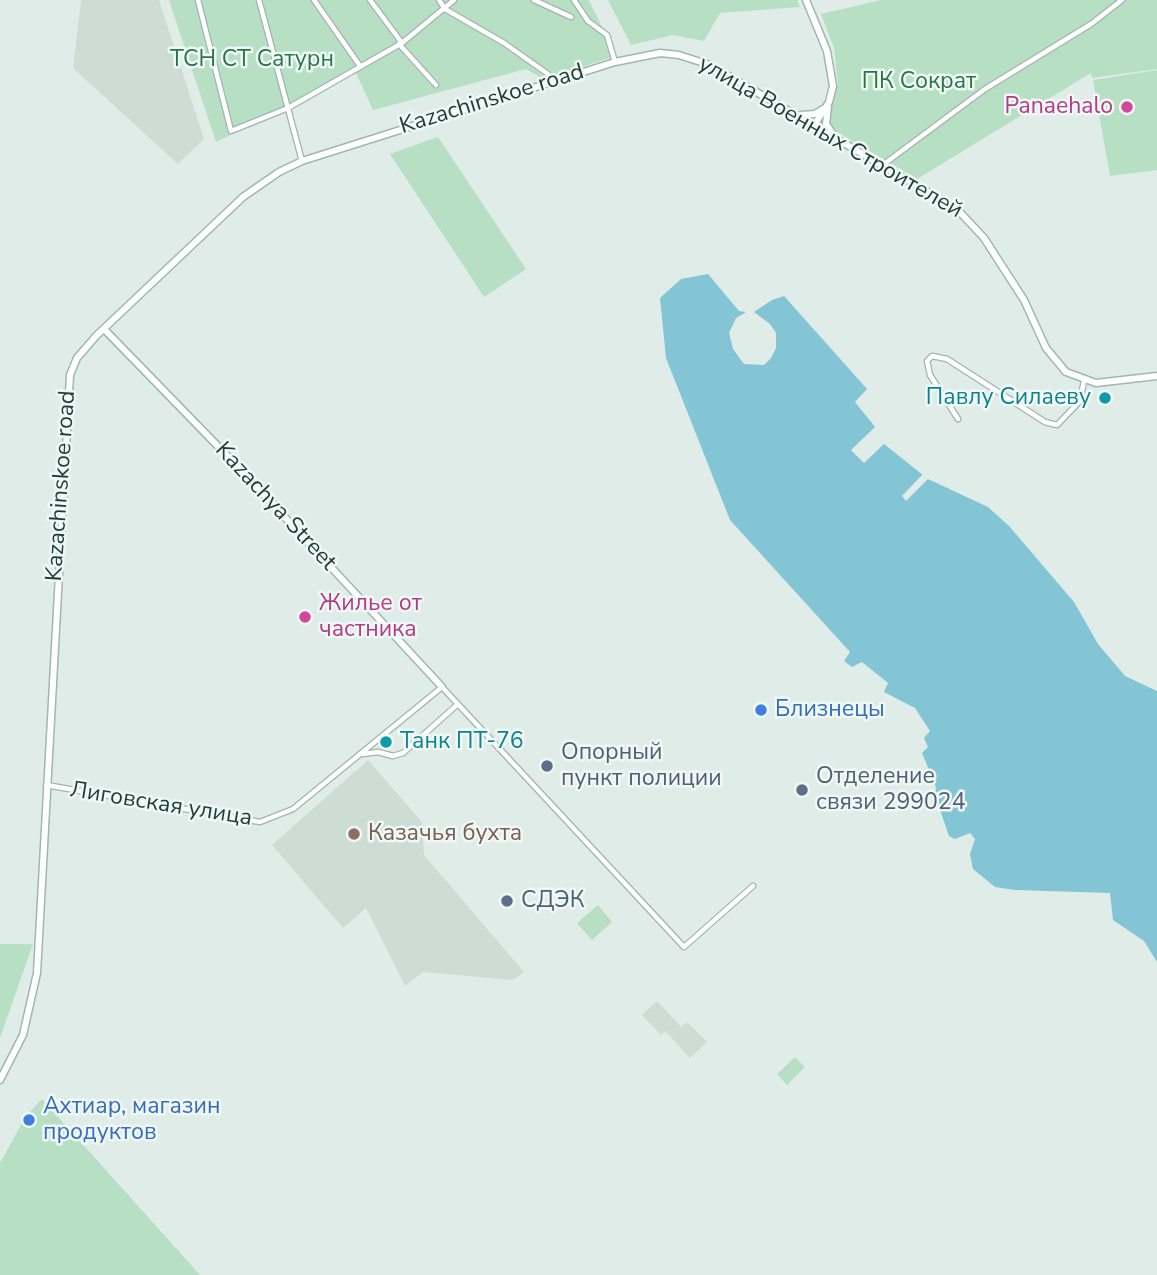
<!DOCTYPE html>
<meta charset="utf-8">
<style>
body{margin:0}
canvas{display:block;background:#e0ece7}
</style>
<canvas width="1157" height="1275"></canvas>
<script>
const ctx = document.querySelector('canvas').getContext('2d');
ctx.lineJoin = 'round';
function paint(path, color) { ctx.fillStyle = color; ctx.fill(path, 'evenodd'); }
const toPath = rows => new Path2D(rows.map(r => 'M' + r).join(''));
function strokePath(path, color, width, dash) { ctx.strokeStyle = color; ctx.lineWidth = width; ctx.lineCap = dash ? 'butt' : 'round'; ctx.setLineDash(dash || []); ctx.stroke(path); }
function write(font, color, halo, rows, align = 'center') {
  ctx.font = font + ' "Nunito Sans",sans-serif'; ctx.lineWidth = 5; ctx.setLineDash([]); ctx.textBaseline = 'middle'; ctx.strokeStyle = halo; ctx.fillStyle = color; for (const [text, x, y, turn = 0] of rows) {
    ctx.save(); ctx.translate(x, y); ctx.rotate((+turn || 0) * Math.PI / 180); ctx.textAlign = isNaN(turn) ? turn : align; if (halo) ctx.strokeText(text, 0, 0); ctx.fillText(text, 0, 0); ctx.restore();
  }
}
const built = toPath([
 [81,0,159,0,204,139,178,164,73,68],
 [368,760,422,822,424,855,524,972,513,980,423,972,405,986,366,908,343,928,272,845],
 [657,1001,681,1027,687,1022,707,1042,690,1058,665,1031,661,1035,642,1015]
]);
const green = toPath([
 [169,0,589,0,616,56,543,79,526,69,373,110,356,73,216,142],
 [608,0,797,0,800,7,720,13,704,41,673,35,631,45],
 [881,0,1157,0,1157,69,1092,78,1091,73,917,179,820,122,829,109,838,85,834,48,821,14],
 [1157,70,1157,170,1110,176,1093,80],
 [438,137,526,269,484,297,390,154],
 [598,905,612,922,592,940,577,923],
 [0,944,33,944,0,1038],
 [795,1057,805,1067,787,1085,777,1074],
 [42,1099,200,1275,0,1275,0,1163,26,1116]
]);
const water = toPath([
 [708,274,739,311,746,312,736,318,729,333,733,349,744,364,764,365,771,358,776,348,776,333,770,324,754,312,772,300,784,296,867,389,855,402,875,427,851,450,864,463,884,444,928,479,988,507,1009,526,1074,602,1098,644,1125,676,1157,691,1157,962,1144,941,1113,920,1110,893,1015,890,995,887,973,869,970,854,975,839,970,833,955,839,949,836,935,795,936,787,922,753,928,747,924,738,930,731,915,708,884,692,888,683,862,662,852,667,844,661,850,652,730,520,666,358,660,298,681,279]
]);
const pier = toPath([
 [923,474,928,479,906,501,902,496]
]);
const street = toPath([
 [198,0,231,131,288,108,402,43,454,0],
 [259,0,302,161],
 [314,0,360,66],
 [370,0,402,43],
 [439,0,445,9,504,43,548,74,551,81],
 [534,0,571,17],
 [574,0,588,21,607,35,615,62],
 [399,44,436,85],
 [884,164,985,89,1091,24,1122,0],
 [958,419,930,375,927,361,932,356,947,359,1045,422,1057,425,1080,401,1084,381],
 [363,754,378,752,393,756,403,753,458,704],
 [46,785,260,822,293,809,442,687,684,947,753,886]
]);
const secondary = toPath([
 [806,0,827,51,833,86,829,102,815,124],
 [828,107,826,124,832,133],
 [801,115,815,114,823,109],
 [104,329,242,471,442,687],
 [0,1080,23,1035,37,973,70,375,77,358,96,336,243,197,279,172,302,161,615,62,660,53,679,55,710,65,957,209,984,238,1024,300,1046,348,1066,372,1096,383,1157,376]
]);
const markers = [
 [1127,107,7,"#d1479c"],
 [1105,398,7,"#0f9aa8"],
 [305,617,7,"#d1479c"],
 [761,710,7,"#3f7fe0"],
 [386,742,7,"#0f9aa8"],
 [547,766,7,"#5c6f8a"],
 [802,790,7,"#5c6f8a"],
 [354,834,7,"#8d6e63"],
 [507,901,7,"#5c6f8a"],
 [29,1120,7,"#3f7fe0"]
];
const parkNames = [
 ["ТСН СТ Сатурн",252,60],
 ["ПК Сократ",919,82]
];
const streetNames = [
 ["Kazachinskoe road",492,100,-17],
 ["улица Военных Строителей",830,138,30],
 ["Kazachinskoe road",62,486,-86],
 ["Kazachya Street",275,507,47],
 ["Лиговская улица",161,805,9]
];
const hotelNames = [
 ["Panaehalo",1113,107],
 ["Жилье от",319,604,"left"],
 ["частника",319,630,"left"]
];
const cultureNames = [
 ["Павлу Силаеву",1091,398],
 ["Танк ПТ-76",400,742,"left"]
];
const shopNames = [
 ["Близнецы",775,710],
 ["Ахтиар, магазин",43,1107],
 ["продуктов",43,1133]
];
const serviceNames = [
 ["Опорный",561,753],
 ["пункт полиции",561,779],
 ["Отделение",816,777],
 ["связи 299024",816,803],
 ["СДЭК",521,901]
];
const educationNames = [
 ["Казачья бухта",368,834]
];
paint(built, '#cedcd6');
paint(green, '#b7dfc4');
paint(water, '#83c4d5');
paint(pier, '#e0ece7');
strokePath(street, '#a2b4af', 7);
strokePath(secondary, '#9db8b0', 9);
strokePath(street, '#fff', 4.5);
strokePath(secondary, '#fff', 6);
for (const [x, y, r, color] of markers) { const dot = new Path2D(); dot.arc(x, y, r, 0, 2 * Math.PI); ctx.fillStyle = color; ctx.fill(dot); strokePath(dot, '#f0f8f5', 2.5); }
write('23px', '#27774b', '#f0f8f5', parkNames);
write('23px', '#1f3d37', '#f0f8f5', streetNames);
write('23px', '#b23c85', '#f0f8f5', hotelNames, 'right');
write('23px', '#0d838f', '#f0f8f5', cultureNames, 'right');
write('23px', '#366cbe', '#f0f8f5', shopNames, 'left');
write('23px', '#4e5e75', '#f0f8f5', serviceNames, 'left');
write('23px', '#785e54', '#f0f8f5', educationNames, 'left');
</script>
